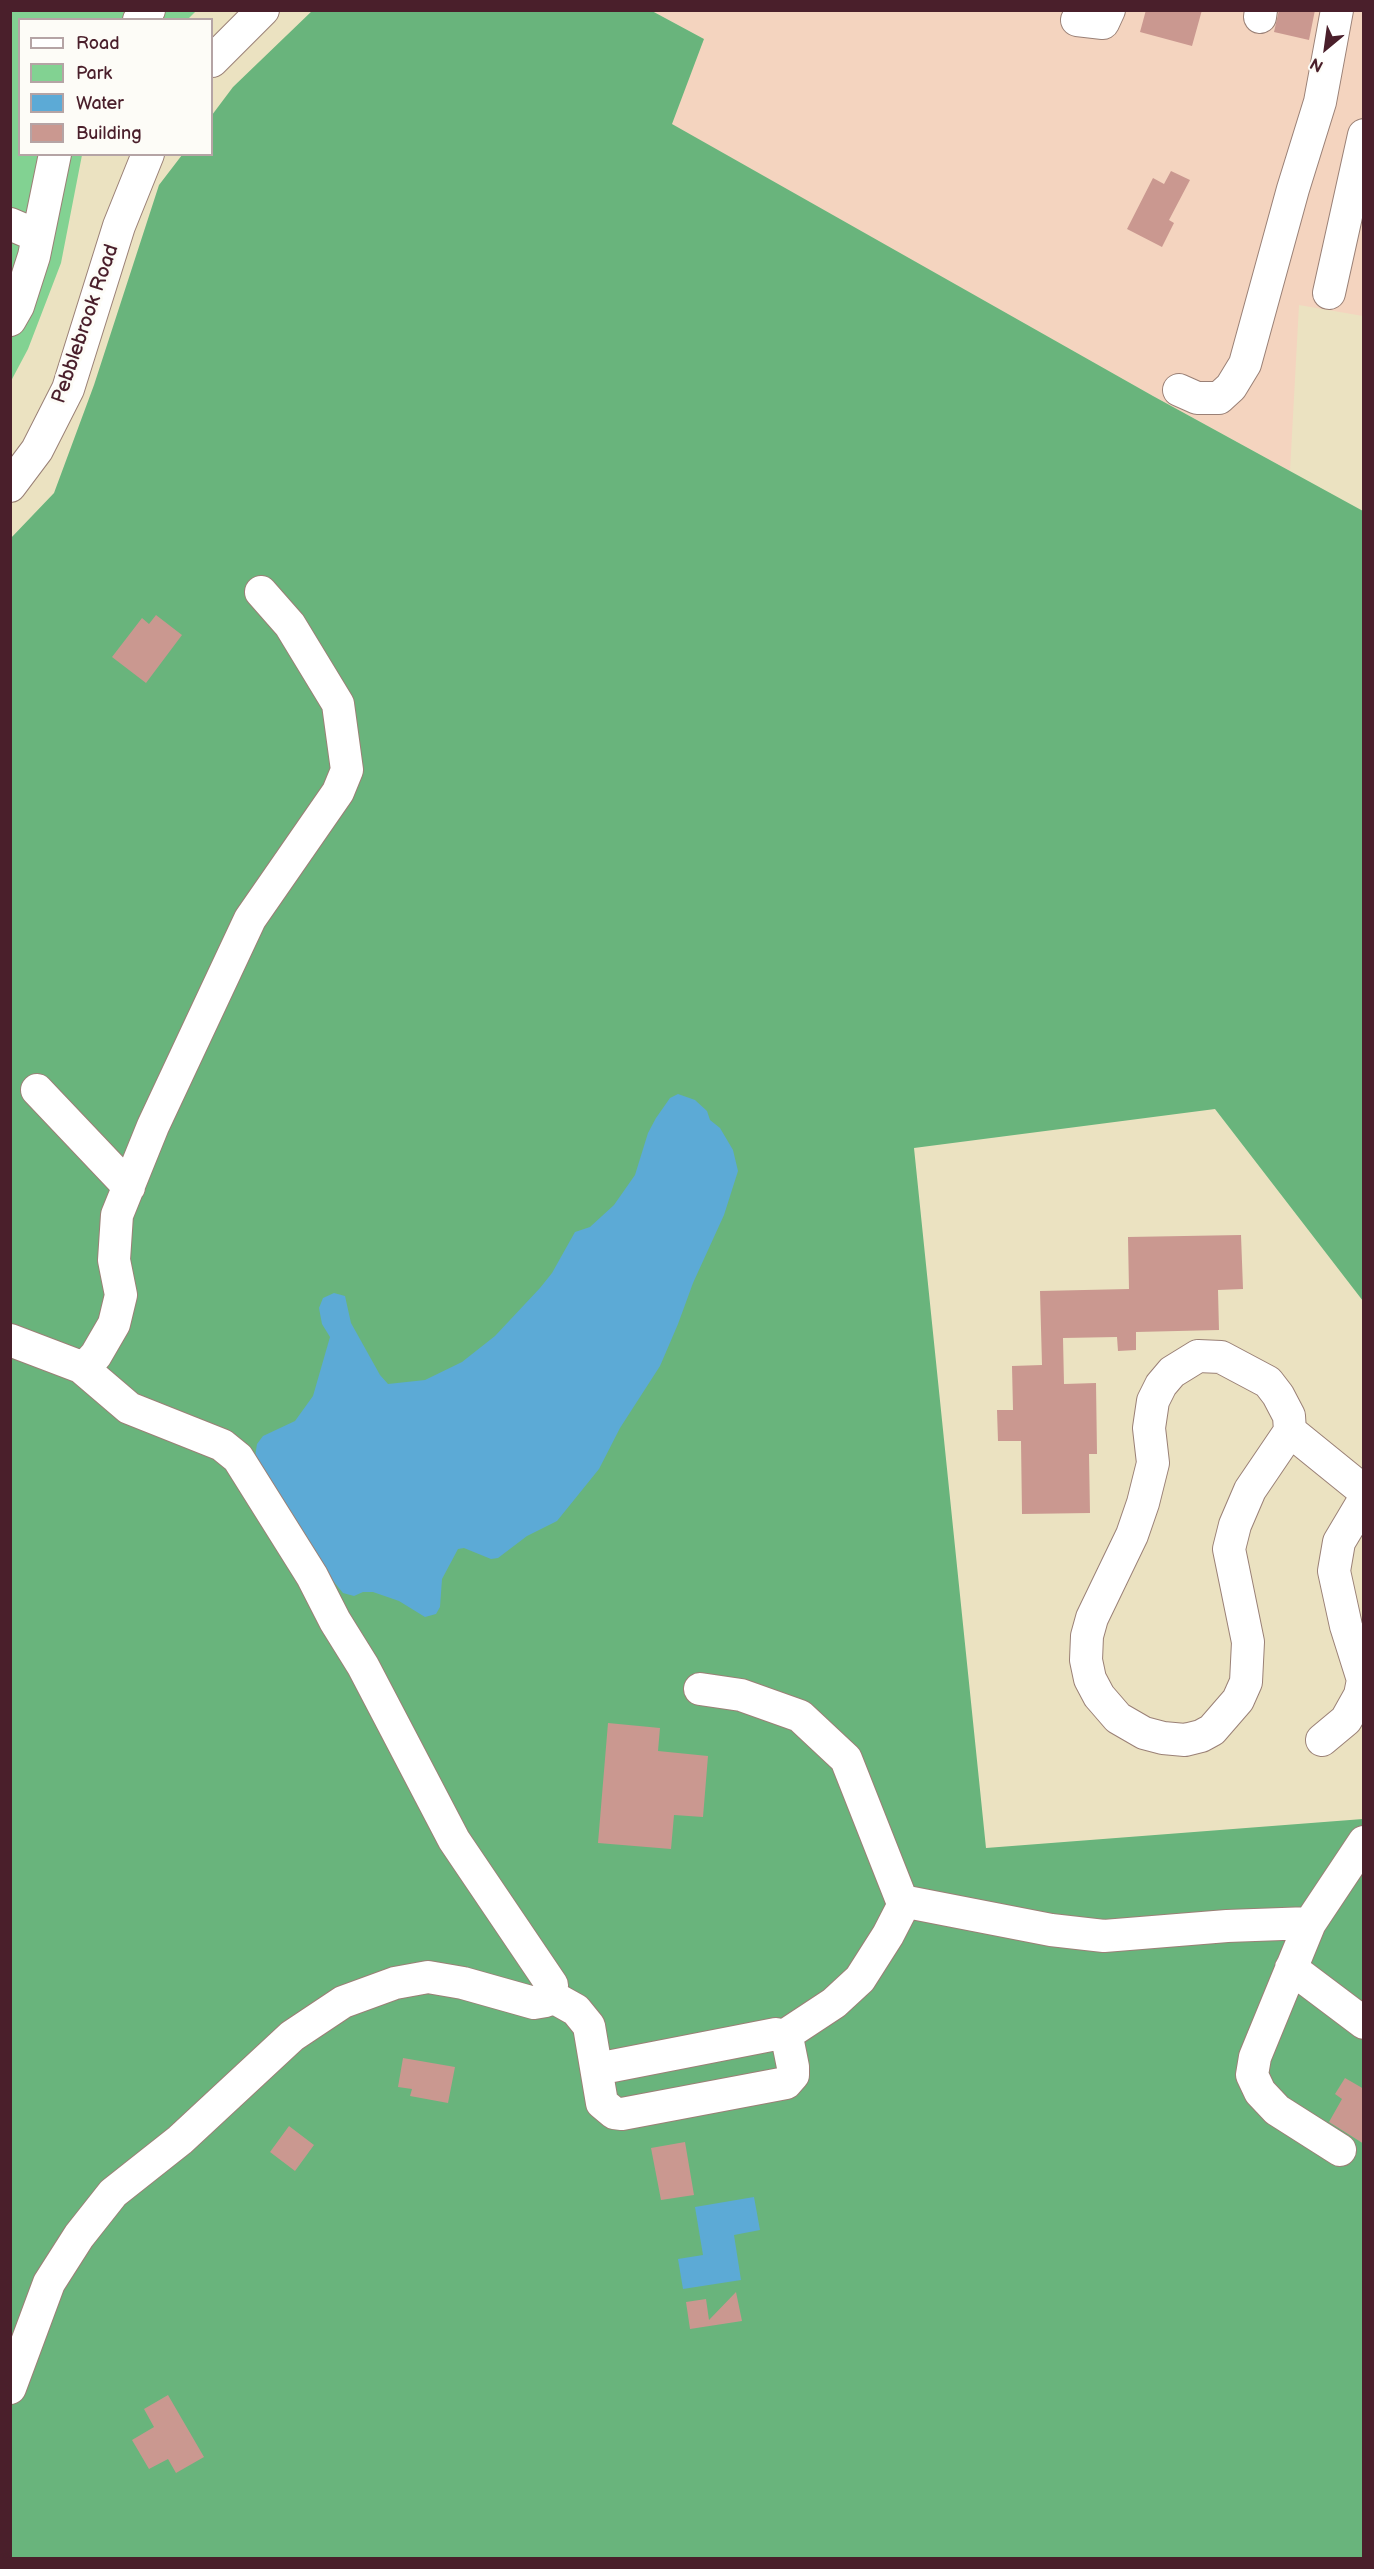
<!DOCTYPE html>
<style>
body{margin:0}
#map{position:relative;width:1374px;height:2569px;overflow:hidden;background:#ebe2c1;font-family:"Balsamiq Sans",sans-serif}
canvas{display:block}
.frame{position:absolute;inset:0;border:12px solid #4a1f2b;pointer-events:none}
.legend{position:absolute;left:18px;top:18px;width:195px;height:138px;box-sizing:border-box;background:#fdfcf7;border:2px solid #b5a4a5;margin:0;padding:8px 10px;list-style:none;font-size:18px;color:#4a1f2b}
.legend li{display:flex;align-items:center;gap:12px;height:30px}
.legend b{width:30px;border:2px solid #b5a4a5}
.north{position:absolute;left:1296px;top:18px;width:60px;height:60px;-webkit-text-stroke:4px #fdfcf7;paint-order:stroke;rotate:209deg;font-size:16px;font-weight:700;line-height:24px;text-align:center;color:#4a1f2b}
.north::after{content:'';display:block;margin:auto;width:21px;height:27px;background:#4a1f2b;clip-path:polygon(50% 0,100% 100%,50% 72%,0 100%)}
</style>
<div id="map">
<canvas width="1374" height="2569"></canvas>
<div class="frame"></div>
<ul class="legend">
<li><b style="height:8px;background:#fff"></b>Road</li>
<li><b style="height:16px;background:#82d292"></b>Park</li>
<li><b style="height:16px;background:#5caad6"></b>Water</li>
<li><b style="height:16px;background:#ca9890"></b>Building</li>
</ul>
<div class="north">N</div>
</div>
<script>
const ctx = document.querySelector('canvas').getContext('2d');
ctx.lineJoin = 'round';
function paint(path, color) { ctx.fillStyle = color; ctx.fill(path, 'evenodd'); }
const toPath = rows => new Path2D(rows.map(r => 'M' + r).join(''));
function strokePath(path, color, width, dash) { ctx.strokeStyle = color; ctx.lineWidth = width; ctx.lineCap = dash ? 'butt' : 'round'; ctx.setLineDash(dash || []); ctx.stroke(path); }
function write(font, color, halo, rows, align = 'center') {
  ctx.font = font + ' "Balsamiq Sans",sans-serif'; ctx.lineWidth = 6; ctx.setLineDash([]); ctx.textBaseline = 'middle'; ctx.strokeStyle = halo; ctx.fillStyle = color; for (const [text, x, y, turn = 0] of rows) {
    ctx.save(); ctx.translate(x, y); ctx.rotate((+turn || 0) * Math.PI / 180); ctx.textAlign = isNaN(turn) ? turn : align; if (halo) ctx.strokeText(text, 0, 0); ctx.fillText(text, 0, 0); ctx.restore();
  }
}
const built = toPath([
 [652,11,1363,11,1363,316,1299,305,1290,471,1153,396,671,124,704,39]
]);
const green = toPath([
 [11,11,196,11,187,20,20,20,20,154,82,155,61,263,28,349,11,381]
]);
const forest = toPath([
 [313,10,652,11,704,39,672,124,1153,396,1363,511,1363,1301,1215,1109,914,1148,986,1848,1363,1819,1363,2558,11,2558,10,539,54,493,94,385,159,185,182,155,212,154,212,115,233,87]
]);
const water = toPath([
 [678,1094,695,1100,707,1111,710,1120,720,1128,733,1150,738,1171,724,1215,693,1283,678,1324,660,1366,620,1428,599,1469,557,1521,527,1536,498,1558,491,1559,464,1548,458,1549,442,1579,440,1607,436,1614,425,1617,399,1601,373,1592,363,1592,354,1596,343,1593,325,1571,255,1457,257,1444,263,1436,295,1421,313,1396,330,1337,322,1324,319,1308,323,1298,334,1293,345,1296,351,1323,380,1375,388,1384,425,1380,462,1362,495,1336,540,1288,552,1273,575,1232,590,1227,614,1205,635,1175,648,1133,656,1118,670,1098],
 [754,2197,760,2230,734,2235,741,2280,683,2289,678,2259,703,2255,695,2207]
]);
const building = toPath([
 [1146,10,1202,10,1192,46,1140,32],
 [1279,10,1315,10,1309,40,1274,32],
 [1171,171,1190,180,1169,220,1174,223,1162,247,1127,229,1153,178,1164,184],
 [156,615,182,635,146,683,112,657,142,618,149,624],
 [1241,1235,1243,1289,1218,1290,1219,1330,1136,1332,1136,1350,1118,1351,1117,1337,1063,1338,1064,1384,1096,1383,1097,1454,1089,1454,1090,1513,1022,1514,1021,1441,998,1441,997,1410,1013,1410,1012,1366,1042,1365,1040,1291,1129,1289,1128,1237],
 [608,1723,660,1728,658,1751,708,1756,703,1817,674,1815,671,1849,598,1843],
 [403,2058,455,2067,448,2103,410,2096,412,2089,398,2087],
 [1345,2078,1364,2089,1364,2144,1329,2122,1342,2099,1335,2094],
 [289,2126,314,2145,295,2171,270,2152],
 [685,2142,694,2195,661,2200,651,2148],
 [736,2292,742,2321,690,2329,686,2302,706,2299,709,2320],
 [168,2395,204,2457,176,2473,168,2459,149,2469,132,2440,154,2427,144,2409]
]);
const minor = toPath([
 [1260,17,1261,10],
 [139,20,149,10],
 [1077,20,1103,23,1109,10],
 [212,61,263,10],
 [10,224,38,236],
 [1329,293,1364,135],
 [10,320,18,306,34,256,55,154],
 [1179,390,1197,398,1219,398,1231,387,1245,364,1293,189,1320,102,1337,10],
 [10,486,37,450,68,389,119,226,148,154],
 [37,1090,129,1187],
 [10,1340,81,1367,129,1408,222,1445,238,1458,312,1576,335,1621,363,1666,454,1840,552,1985,551,1996,546,2001,534,2003,463,1983,428,1977,395,1983,343,2002,292,2036,180,2140,113,2193,79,2236,49,2283,10,2388],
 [1198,1356,1221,1357,1268,1382,1278,1395,1289,1416,1290,1431,1250,1490,1235,1525,1229,1549,1248,1642,1246,1682,1238,1700,1212,1730,1201,1736,1185,1740,1163,1738,1144,1733,1118,1718,1099,1696,1090,1679,1086,1660,1087,1636,1092,1618,1132,1535,1143,1503,1153,1463,1149,1428,1153,1401,1161,1385,1172,1372,1198,1356],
 [81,1367,87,1365,96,1355,114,1324,121,1295,114,1260,117,1215,153,1126,250,919,338,792,347,770,338,704,290,625,261,592],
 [1290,1431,1364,1491],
 [700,1689,741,1695,800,1716,846,1759,902,1901,1051,1930,1104,1936,1227,1926,1310,1923],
 [1322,1740,1346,1720,1360,1695,1363,1680,1346,1626,1334,1571,1339,1542,1364,1500],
 [1291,1968,1364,2023],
 [551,1996,576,2010,589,2026,602,2103,614,2113,622,2114,786,2083,793,2075,793,2067,788,2042,784,2036,776,2034,597,2069],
 [784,2036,834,2003,860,1979,888,1935,905,1902],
 [1340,2150,1277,2110,1260,2092,1252,2075,1255,2057,1310,1923,1364,1842]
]);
const streetNames = [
 ["Pebblebrook Road",86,324,-71]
];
paint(built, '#f4d4bf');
paint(green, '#82d292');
paint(forest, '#69b47c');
paint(water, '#5caad6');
paint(building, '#ca9890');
strokePath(minor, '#9a8076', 34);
strokePath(minor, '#fff', 32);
write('20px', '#4a1f2b', '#fdfcf7', streetNames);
</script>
